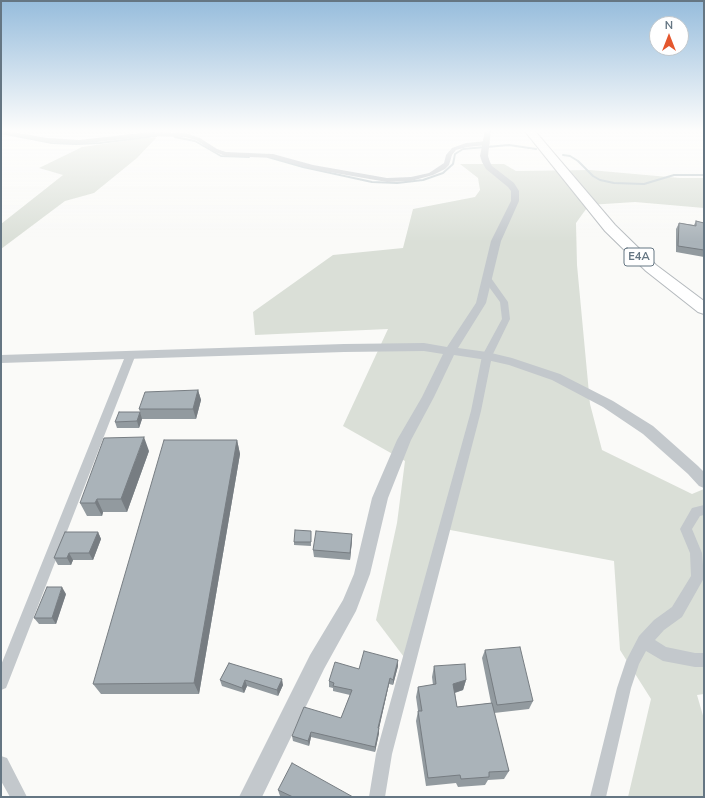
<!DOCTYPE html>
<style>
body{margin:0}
#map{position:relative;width:705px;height:798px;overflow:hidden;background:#fafaf8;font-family:Mulish,sans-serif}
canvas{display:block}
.frame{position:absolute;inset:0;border:2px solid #657683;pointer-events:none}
.north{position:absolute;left:649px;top:16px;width:40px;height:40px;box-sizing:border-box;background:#fff;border:1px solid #c1c8cd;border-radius:50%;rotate:0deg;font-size:11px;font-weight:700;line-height:16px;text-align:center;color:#657683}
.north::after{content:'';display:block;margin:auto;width:14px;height:18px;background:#e4572e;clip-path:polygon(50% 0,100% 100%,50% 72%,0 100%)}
</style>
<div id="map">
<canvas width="705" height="798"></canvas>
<div class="frame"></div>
<div class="north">N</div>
</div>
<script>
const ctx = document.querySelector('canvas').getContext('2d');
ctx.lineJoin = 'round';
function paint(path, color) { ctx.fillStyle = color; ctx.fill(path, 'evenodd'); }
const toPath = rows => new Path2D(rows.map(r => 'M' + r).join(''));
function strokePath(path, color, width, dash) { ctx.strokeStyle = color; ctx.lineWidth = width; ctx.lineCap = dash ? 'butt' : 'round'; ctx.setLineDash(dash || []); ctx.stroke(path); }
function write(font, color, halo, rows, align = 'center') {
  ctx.font = font + ' Mulish,sans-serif'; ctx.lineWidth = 4; ctx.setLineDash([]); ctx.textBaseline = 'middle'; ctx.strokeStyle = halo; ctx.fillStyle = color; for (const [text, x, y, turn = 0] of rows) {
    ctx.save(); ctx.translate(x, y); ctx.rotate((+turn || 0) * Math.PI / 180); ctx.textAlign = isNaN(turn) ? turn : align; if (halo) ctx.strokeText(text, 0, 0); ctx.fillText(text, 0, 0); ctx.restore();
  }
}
const green = toPath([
 [145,138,156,138,137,158,94,193,65,201,1,249,1,224,63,175,39,168,82,147],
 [460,164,504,164,516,171,590,170,680,178,704,178,704,208,635,202,589,205,576,223,577,265,590,404,602,450,692,494,704,489,704,694,697,695,704,719,704,797,628,797,651,699,620,650,614,561,445,529,407,661,376,620,397,523,405,461,343,426,388,329,255,335,253,312,333,255,403,248,413,209,475,197,480,190,478,178]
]);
const stream = toPath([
 [1,133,52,143,76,144,100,143,156,136],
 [175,137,195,141,221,156,249,157],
 [563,155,570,156,578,161,593,176,600,180,614,183,644,184,674,175,704,175],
 [268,157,303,167,372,182,397,183,423,180,443,173,453,164,455,154,463,149,509,145,536,149]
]);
const minor = toPath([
 [1,130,47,138,79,140,151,132,185,133,200,138,217,149,226,152,273,154,313,165,387,178,411,177,429,173,444,163,446,155,452,148,466,143,487,141,490,143,487,145,467,147,456,150,452,155,449,165,445,169,433,175,411,181,387,182,312,169,273,158,225,156,213,151,196,140,185,137,151,136,79,144,47,142,1,133,1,130],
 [485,278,491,278,508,302,510,319,492,356,481,411,392,754,385,797,369,797,376,754,471,411,482,356,502,319,500,302,484,280,485,278],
 [131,351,136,354,8,683,6,688,1,690,1,665,126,354,131,351],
 [704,505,704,515,700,516,692,529,702,553,704,578,682,617,664,630,655,640,666,647,695,653,704,653,704,667,695,667,663,661,646,651,639,664,631,688,606,797,590,797,617,688,626,661,639,636,654,620,672,607,691,576,690,553,680,529,692,508,704,505],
 [1,756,7,758,27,797,10,797,1,781,1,756]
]);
const tertiary = toPath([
 [485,130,491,130,488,156,490,162,492,166,514,183,519,191,519,201,501,241,486,303,458,348,487,352,512,358,560,374,613,401,653,426,698,466,704,472,704,488,699,486,688,474,643,434,603,407,552,380,509,365,487,360,454,355,434,397,411,440,388,498,370,574,356,611,324,669,262,797,239,797,310,655,343,600,354,574,372,498,397,440,422,397,443,354,424,351,344,352,1,363,1,355,344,344,424,343,447,347,476,303,491,241,511,201,511,191,508,187,486,169,482,162,480,156,485,130]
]);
const motorway = toPath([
 [524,130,534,130,615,225,656,265,704,301,704,314,698,312,646,271,605,231,524,130]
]);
const wall = toPath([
 [696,221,704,223,704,257,676,252,676,229,679,223,694,225],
 [198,390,201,400,196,419,142,419,139,428,117,428,115,422,140,412,139,409],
 [237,440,240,454,199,694,101,694,93,684],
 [149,451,127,512,103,512,102,516,87,516,80,503],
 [98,532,101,539,93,560,73,560,71,565,58,565,54,558],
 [311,534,311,546,294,545,294,542],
 [352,540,350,560,314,557,313,550],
 [66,594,56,624,39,624,34,618],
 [485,650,533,701,529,709,494,713,509,771,504,779,488,780,485,785,458,787,456,783,426,786,416,721,418,711,416,697,418,687,433,685,432,677,434,666,466,680,463,690,455,693,457,707,491,703,482,658],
 [229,663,283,685,278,696,247,686,244,693,222,686,220,680],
 [398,666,393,685,389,684,379,728,379,733,375,752,311,737,309,746,293,741,292,736,341,718,350,695,333,691,333,688,329,687,329,681,359,669],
 [278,790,353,797,282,797,280,796]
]);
const shadedWall = toPath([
 [198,390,201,400,196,419,193,409],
 [140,412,142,419,139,428,137,421],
 [144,437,149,451,127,512,121,499],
 [237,440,240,454,199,694,194,683],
 [97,499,103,512,102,516,95,503],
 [98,532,101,539,93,560,89,553],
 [352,534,352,540,350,560,350,553],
 [69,553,73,560,71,565,67,558],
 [62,587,66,594,56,624,52,618],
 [398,660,398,666,393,685,393,680],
 [390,678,389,684,378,733,378,728],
 [282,679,283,685,278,696,277,690],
 [245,680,247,686,244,693,242,688],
 [466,680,463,690,450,694,453,684],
 [379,728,379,733,375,752,375,747],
 [311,732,311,737,309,746,308,741]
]);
const building = toPath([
 [696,221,704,223,704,250,678,246,679,223,696,226,696,221],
 [198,390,193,409,139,409,145,392,198,390],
 [119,412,140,412,137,421,115,422,119,412],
 [144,437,121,499,97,499,95,503,80,503,104,438,144,437],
 [164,440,237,440,194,683,93,684,164,440],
 [295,530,311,531,311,542,294,542,295,530],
 [316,531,352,534,350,553,313,550,316,531],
 [65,532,98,532,89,553,69,553,67,558,54,558,65,532],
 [47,587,62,587,52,618,34,618,47,587],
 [520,647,533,701,497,705,485,650,520,647],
 [364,651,398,660,393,680,390,678,378,728,379,728,375,747,311,732,308,741,292,736,304,707,341,718,352,690,333,686,334,683,329,681,335,662,359,669,364,651],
 [229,663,282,679,277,690,245,680,242,688,220,680,229,663],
 [465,664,466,680,453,684,457,707,492,703,509,771,489,772,489,777,461,779,460,775,428,778,418,711,422,711,418,687,436,684,434,666,465,664],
 [292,763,353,797,293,797,278,790,292,763]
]);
const shields = [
 [639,257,30]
];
const shieldNames = [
 ["E4A",639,257]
];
paint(green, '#dadfd7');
strokePath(stream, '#bbc7cb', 2);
strokePath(motorway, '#b4b9bd', 2);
paint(minor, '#c3c8cc');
paint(tertiary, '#c3c8cc');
paint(motorway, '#fff');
paint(wall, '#929a9f');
paint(shadedWall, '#777d82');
paint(building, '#aab3b9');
strokePath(building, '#777d82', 1);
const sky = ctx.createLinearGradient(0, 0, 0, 242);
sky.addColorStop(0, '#96bcdc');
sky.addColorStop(0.54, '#fdfdfc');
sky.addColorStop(1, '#fdfdfc00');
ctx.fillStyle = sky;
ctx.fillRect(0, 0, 705, 242);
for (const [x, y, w] of shields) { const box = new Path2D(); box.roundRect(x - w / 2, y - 9, w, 18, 3); ctx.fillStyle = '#fff'; ctx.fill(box); strokePath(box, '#657683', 1); }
write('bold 11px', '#657683', null, shieldNames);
</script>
